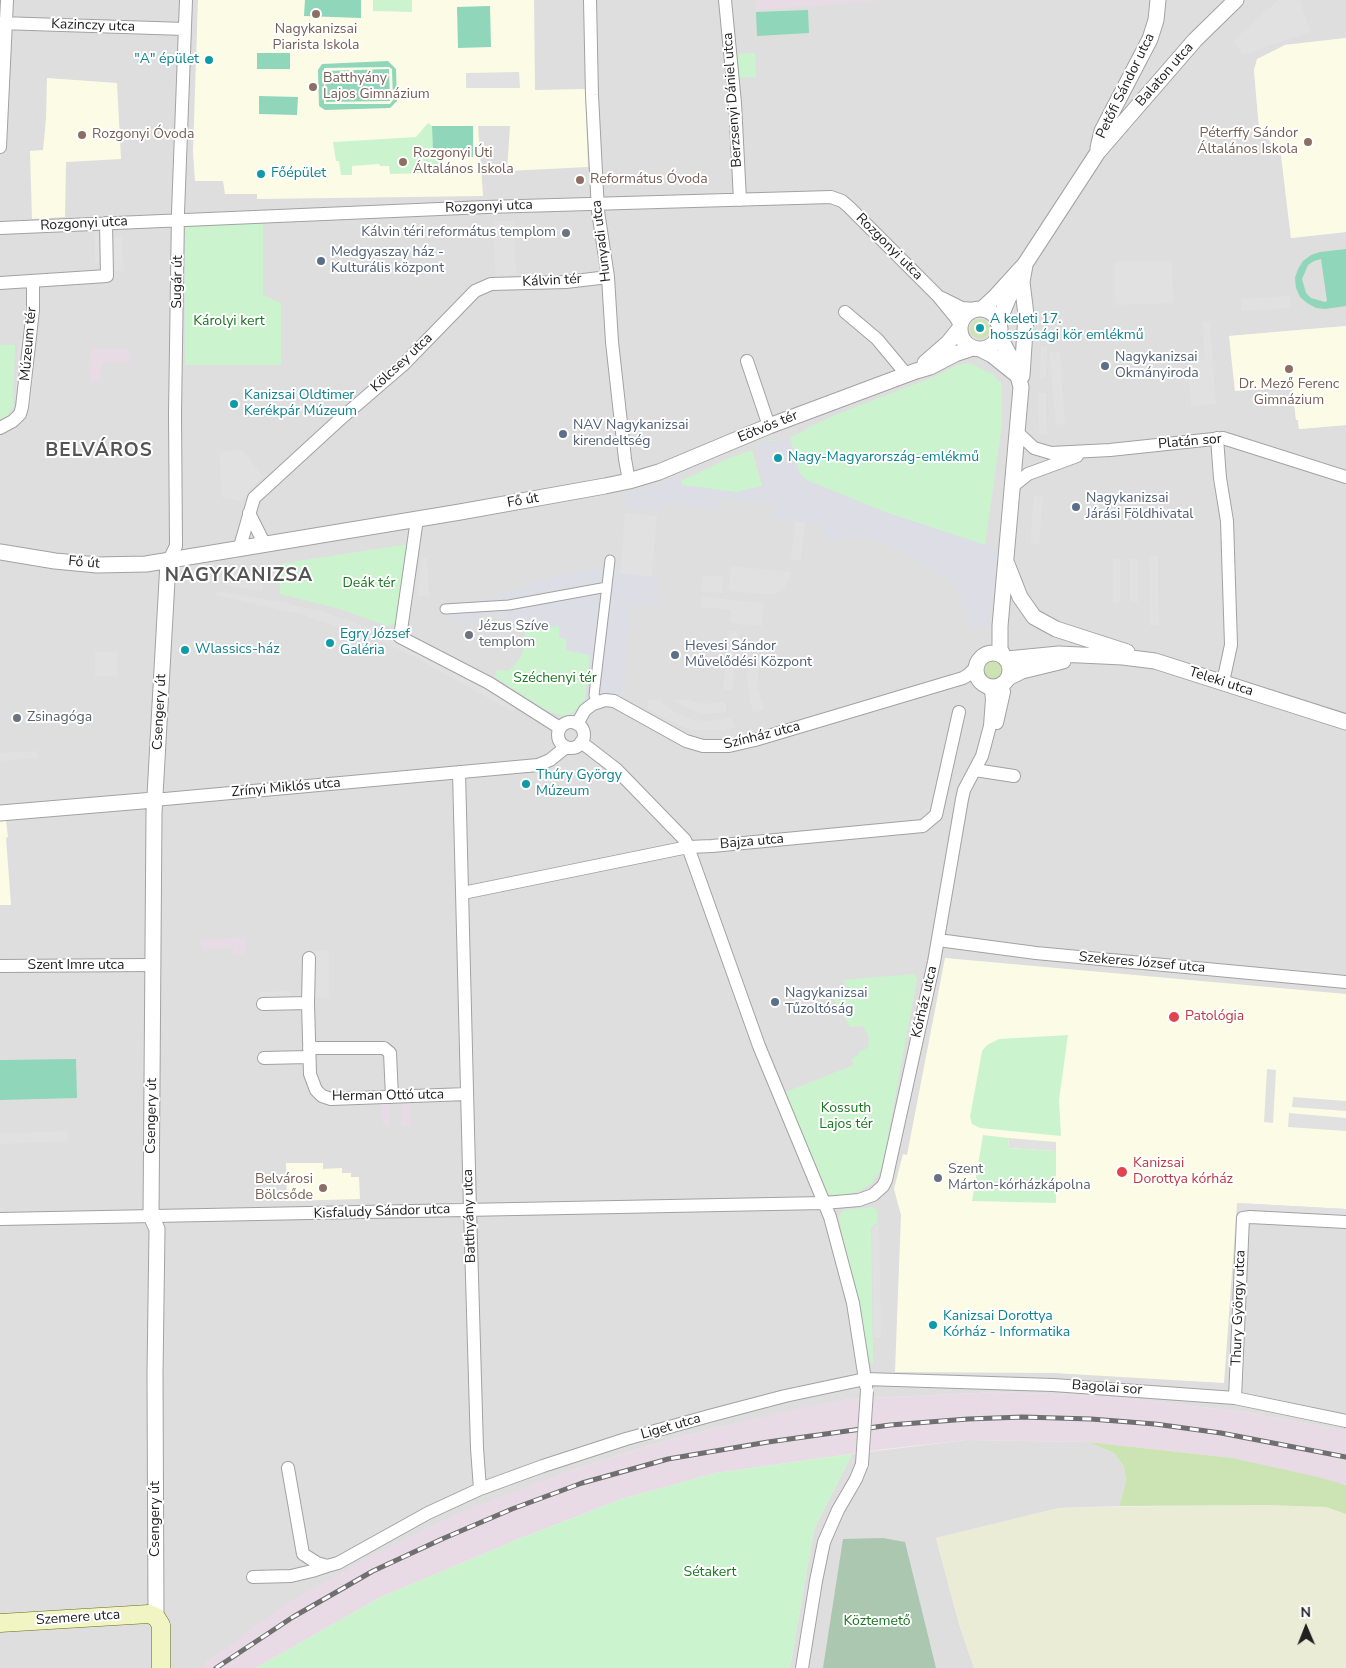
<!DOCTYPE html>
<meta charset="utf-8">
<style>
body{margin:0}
#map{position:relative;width:1346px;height:1668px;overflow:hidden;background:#f0eee9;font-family:"Nunito Sans",sans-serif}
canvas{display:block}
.north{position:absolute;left:1281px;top:1603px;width:50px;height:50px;-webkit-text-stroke:4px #fff;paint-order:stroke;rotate:359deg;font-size:14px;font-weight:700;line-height:20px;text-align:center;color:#212121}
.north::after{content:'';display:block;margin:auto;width:18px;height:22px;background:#212121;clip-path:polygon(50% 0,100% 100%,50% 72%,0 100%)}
</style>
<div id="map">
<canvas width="1346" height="1668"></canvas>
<div class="north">N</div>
</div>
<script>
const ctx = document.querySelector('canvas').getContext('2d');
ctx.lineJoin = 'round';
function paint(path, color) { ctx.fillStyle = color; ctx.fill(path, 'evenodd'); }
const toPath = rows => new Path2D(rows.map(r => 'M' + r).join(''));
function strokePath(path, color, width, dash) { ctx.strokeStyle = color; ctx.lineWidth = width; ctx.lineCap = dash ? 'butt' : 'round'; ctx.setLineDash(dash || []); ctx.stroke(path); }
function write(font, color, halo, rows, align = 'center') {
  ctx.font = font + ' "Nunito Sans",sans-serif'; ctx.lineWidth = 4; ctx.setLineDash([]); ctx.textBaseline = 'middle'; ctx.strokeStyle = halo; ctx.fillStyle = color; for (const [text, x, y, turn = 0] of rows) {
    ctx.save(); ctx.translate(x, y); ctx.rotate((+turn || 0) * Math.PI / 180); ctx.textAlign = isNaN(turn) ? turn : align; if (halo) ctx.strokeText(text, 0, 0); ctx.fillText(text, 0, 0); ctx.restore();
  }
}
const residential = toPath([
 [0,0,1346,0,1346,38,1285,45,1254,70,1259,128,1281,155,1291,238,1346,232,1346,326,1230,336,1235,391,1293,387,1296,419,1298,419,1299,429,1346,425,1346,1431,1245,1412,1104,1396,998,1392,850,1399,720,1427,654,1444,560,1474,220,1652,201,1668,0,1668],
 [967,1440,1088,1442,1114,1453,1124,1467,1126,1481,1119,1506,1059,1508,936,1538,959,1624,974,1668,790,1668,814,1529,852,1454]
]);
const industrial = toPath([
 [756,0,881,0,757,10],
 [91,349,129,349,129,362,101,362,100,382,90,381],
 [245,938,245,954,233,954,233,947,202,948,201,940],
 [402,1098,411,1098,409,1125,401,1125],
 [381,1100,390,1100,390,1124,383,1124],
 [998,1392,1104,1396,1245,1412,1346,1431,1346,1485,1233,1458,1088,1442,967,1440,893,1448,716,1473,622,1499,521,1538,379,1598,256,1668,201,1668,220,1652,289,1602,369,1557,454,1515,560,1474,654,1444,720,1427,810,1406,850,1399]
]);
const education = toPath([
 [198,0,534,0,535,90,585,89,588,167,507,171,510,126,478,126,483,196,257,199,257,194,225,194,223,181,195,181,193,152],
 [1346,38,1346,232,1291,238,1281,155,1259,128,1254,70,1257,59,1285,45],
 [47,78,117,83,121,159,66,162,65,217,32,219,30,151,43,150,46,119],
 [1346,326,1346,425,1299,429,1298,420,1296,420,1292,387,1235,391,1229,336],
 [0,821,6,821,8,837,6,838,11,905,0,905],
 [945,958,1346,994,1346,1209,1237,1203,1224,1383,1054,1373,895,1372,901,1215,894,1189,903,1154,907,1155],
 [286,1163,323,1163,323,1169,342,1168,342,1173,351,1173,351,1177,359,1177,360,1199,287,1201]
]);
const farmland = toPath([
 [1267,1505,1326,1507,1346,1514,1346,1668,974,1668,959,1624,936,1538,1059,1508]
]);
const grass = toPath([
 '970 329a10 10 0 1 1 20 0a10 10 0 1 1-20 0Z',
 '984 670a9 9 0 1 1 18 0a9 9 0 1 1-18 0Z',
 [1088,1442,1233,1458,1322,1478,1346,1485,1346,1514,1326,1507,1267,1505,1119,1506,1126,1481,1124,1467,1114,1453]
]);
const cemetery = toPath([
 [883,1538,905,1542,936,1668,823,1668,843,1539]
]);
const park = toPath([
 [373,0,412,0,412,12,373,11],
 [755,53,756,77,733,78,732,54],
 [428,123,432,126,433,157,442,157,442,164,427,165,428,173,390,174,389,166,380,166,379,164,352,166,352,175,341,175,339,161,336,161,333,142,416,137],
 [185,223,263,223,263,295,281,303,281,365,185,365],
 [0,345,15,345,13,407,7,417,0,420],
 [969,363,992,374,1001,383,1002,393,1002,424,985,545,882,511,836,492,780,479,762,456,758,445,771,440,781,441,802,432,809,427,835,415,931,378,958,365],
 [752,450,762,486,736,492,682,485,681,481,727,459],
 [409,544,396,623,388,626,340,609,280,594,279,564],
 [560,626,567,638,566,650,590,655,585,699,575,711,564,716,546,710,495,677,497,670,508,671,515,665,522,655,525,642,524,629],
 [914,974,917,979,882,1168,873,1182,860,1191,844,1195,830,1195,825,1192,786,1092,854,1065,851,1059,859,1055,858,1052,868,1048,869,1038,863,1026,850,1027,832,996,847,987,843,980],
 [1068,1035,1059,1100,1061,1136,980,1128,972,1124,970,1117,982,1051,987,1045,999,1039],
 [983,1135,1009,1138,1008,1148,1056,1151,1056,1203,972,1201],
 [873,1207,877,1210,878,1222,871,1228,873,1364,870,1362,839,1219,840,1214,844,1210],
 [852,1454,814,1529,790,1668,256,1668,379,1598,521,1538,622,1499,716,1473]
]);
const pitch = toPath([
 [305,0,361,0,361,18,304,16],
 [490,6,491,47,458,48,457,7],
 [808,10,809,33,757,36,756,12],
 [257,53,290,53,290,69,257,69],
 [388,61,396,69,397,101,390,108,325,110,319,106,318,70,322,64],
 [389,67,392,69,393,100,390,104,324,104,324,68],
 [389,69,390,101,326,102,325,71],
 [259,96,298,97,297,115,259,114],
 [432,126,473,126,473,157,433,157],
 [1346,249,1346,306,1325,309,1316,308,1307,303,1300,297,1296,288,1295,278,1298,269,1303,261,1311,255,1320,252],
 [1321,259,1327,301,1325,302,1311,298,1306,293,1302,279,1308,265,1314,261],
 [76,1059,77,1098,0,1100,0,1060]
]);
const parking = toPath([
 [1278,0,1300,0,1310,32,1242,55,1234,40],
 [519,72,520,88,466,88,466,73],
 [493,221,514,221,516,275,495,276],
 [94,233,114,233,114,237,122,237,124,271,115,271,103,262,95,263],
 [1172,261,1173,303,1115,305,1114,262],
 [1290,296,1291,308,1242,311,1241,299],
 [1210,321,1216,404,1191,406,1187,361,1205,359,1202,322],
 [19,339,35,340,31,405,15,404],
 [1041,346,1047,347,1046,378,1040,378],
 [1060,351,1065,424,1056,425,1049,352],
 [1038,393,1046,393,1047,434,1039,434],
 [242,450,263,476,240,501,221,497,220,452],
 [1034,496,1043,497,1039,544,1030,543],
 [625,513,657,516,652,577,620,574],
 [796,515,806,516,801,561,791,560],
 [1149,556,1158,556,1159,625,1150,626],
 [422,557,427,558,429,597,417,596],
 [1113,559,1120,559,1120,603,1113,603],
 [1130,559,1138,559,1138,602,1130,602],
 [731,566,791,572,790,576,785,587,776,594,764,594,728,591],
 [265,570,262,591,225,585,226,572],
 [703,575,723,577,722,593,701,591],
 [219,591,281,602,323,612,362,625,392,637,423,652,517,706,513,712,415,657,383,642,303,615,215,595],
 [702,597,764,603,762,626,730,623,731,610,701,607],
 [729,630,739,631,732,690,723,689],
 [95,652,117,652,117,676,95,676],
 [754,655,761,658,757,685,764,709,753,713,750,700,747,676,749,665],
 [648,700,661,700,667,707,680,715,693,720,707,721,731,718,736,727,723,730,691,730,672,722,648,709],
 [674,700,689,700,701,704,725,702,727,712,705,714,690,710],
 [38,751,38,758,0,761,0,753],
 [329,950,329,997,306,998,306,951],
 [290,991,291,1011,261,1011,259,992],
 [1267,1069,1276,1070,1273,1123,1264,1122],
 [1293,1097,1346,1101,1346,1111,1292,1107],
 [1289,1113,1346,1118,1346,1131,1288,1127],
 [68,1131,68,1141,0,1144,0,1134],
 [1009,1138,1056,1142,1056,1151,1008,1148],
 [1237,1203,1346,1209,1346,1217,1237,1211],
 [879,1223,881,1338,874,1337,872,1229]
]);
const plaza = toPath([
 [790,437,800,474,807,480,882,511,1000,550,989,626,980,626,977,630,967,627,968,611,965,610,960,597,962,596,956,588,958,585,942,575,941,577,895,548,873,539,851,537,851,539,839,538,838,541,823,540,823,525,772,519,773,504,720,499,719,509,665,504,664,510,626,508,627,492,646,488,678,476,682,485,736,492,762,486,764,488,756,446,770,441,781,441],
 [598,567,620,567,620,574,660,577,656,605,631,603,625,674,620,696,586,695,590,655,566,650,567,639,559,638,559,626,514,629,511,626,510,620,499,619,499,616,480,614,478,623,448,619,449,614,444,613,443,605,494,596,516,588,517,590,526,588,526,585,533,583,532,581]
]);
const pedestrian = toPath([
 [445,609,509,605,607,587],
 [599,701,595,698,594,695,610,560]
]);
const minor = toPath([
 [590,0,592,95,598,211,608,277,612,342,625,459,629,481],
 [725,0,735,103,740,200],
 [0,23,185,29],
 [0,147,7,0],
 [0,228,486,207,831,197,842,201,849,207,938,296,956,318,960,325],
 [0,283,107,276,106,223],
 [942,298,962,308,975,309],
 [845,312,877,339,907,375],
 [747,361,769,426],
 [0,428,13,421,20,414,22,407,33,310,33,281],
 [1017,432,1034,448,1051,453,1110,450,1223,438,1346,477],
 [1217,438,1220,478,1227,521,1231,645,1223,682],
 [1013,486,1028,474,1077,456],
 [249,513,265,545],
 [417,519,400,637,489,683,560,728],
 [239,550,254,498,338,421,403,365,475,291,491,284,566,282,608,277],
 [168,562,176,546,175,414,178,213,186,0],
 '558 735a13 13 0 1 1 26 0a13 13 0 1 1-26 0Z',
 [997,723,1004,692,1002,684],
 [577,724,585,710,593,704,605,700,614,701,686,741,703,746,729,746,755,740,963,678,968,675,976,667],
 [581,742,616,769,685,840,688,847,759,1046,830,1217,853,1303,866,1386],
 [975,770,1014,776],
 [459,772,470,1209,477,1448,480,1489],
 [154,800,538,765,550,760,566,747],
 [463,893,688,847,712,846,923,826,936,815,959,712],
 [938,940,1036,953,1346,982],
 [309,958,308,1003,310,1074,316,1090,322,1096,331,1099,467,1094],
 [0,966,152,965],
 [263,1004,308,1003],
 [309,1048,384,1048,390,1053,392,1097],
 [264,1058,309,1057],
 [0,1219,824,1203,859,1200,873,1195,883,1186,886,1180,934,962,962,799,964,790,982,756,990,726,992,699,991,691,986,685],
 [1235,1398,1243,1218,1250,1217,1346,1222],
 [288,1468,303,1554,317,1563,327,1566,338,1563,428,1513,480,1489,543,1466,626,1439,709,1416,785,1396,865,1379,1053,1385,1235,1398,1346,1421],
 [253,1577,291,1576,312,1571,327,1566],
 [802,1668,816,1581,824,1542,838,1510,856,1479,862,1464]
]);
const tertiary = toPath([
 [1098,148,1102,131,1150,39,1156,20,1158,0],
 [982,309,995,297,1025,264,1098,152,1195,40,1236,0],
 '960 329a20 20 0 1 1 40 0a20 20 0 1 1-40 0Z',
 [998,323,1016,280],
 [999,336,1015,365,1021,387,1000,626,1000,649,1003,655],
 [980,349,992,355,1017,375],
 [925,363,948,343,960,328],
 [1022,376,1026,315,1022,282,1025,265],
 [0,552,55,561,97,565,146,564,460,512,605,486,629,481,659,472,769,426,916,371,930,367,955,354,973,348],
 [1007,564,1020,597,1034,617,1056,629,1127,652],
 '976 670a17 17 0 1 1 34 0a17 17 0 1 1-34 0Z',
 [1007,659,1059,654,1123,657,1155,661,1346,722],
 [1008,678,1022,671,1063,661],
 [0,813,154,800],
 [156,1617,155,1373,157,1229,151,1216,154,813,168,562]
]);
const secondary = toPath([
 [0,1623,149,1614,156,1617,161,1625,161,1668]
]);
const rail = toPath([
 [216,1668,293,1617,373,1571,442,1539,512,1509,582,1483,668,1459,768,1442,890,1425,968,1419,1023,1417,1091,1419,1155,1424,1221,1433,1346,1457]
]);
const minorBridge = toPath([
 [862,1464,867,1391]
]);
const markers = [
 [316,14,5,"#8d6e63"],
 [209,60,5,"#0f9aa8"],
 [313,87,5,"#8d6e63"],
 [82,135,5,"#8d6e63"],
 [1308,142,5,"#8d6e63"],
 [403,162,5,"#8d6e63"],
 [261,174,5,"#0f9aa8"],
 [580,180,5,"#8d6e63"],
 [566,233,5,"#6b7280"],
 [321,261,5,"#5c6f8a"],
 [980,328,5,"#0f9aa8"],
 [1105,366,5,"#5c6f8a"],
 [1289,369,5,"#8d6e63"],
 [234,404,5,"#0f9aa8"],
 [563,434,5,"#5c6f8a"],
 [778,458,5,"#0f9aa8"],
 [1076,507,5,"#5c6f8a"],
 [469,635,5,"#6b7280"],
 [330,643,5,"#0f9aa8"],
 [185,650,5,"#0f9aa8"],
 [675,655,5,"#5c6f8a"],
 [17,718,5,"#6b7280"],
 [526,784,5,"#0f9aa8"],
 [775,1002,5,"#5c6f8a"],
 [1174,1017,6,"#e0444e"],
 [1122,1172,6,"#e0444e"],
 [938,1178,5,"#6b7280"],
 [323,1188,5,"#8d6e63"],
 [933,1325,5,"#0f9aa8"]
];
const streetNames = [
 ["Kazinczy utca",93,26,2],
 ["Balaton utca",1165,75,-49],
 ["Petőfi Sándor utca",1126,86,-64],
 ["Berzsenyi Dániel utca",733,100,-94],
 ["Rozgonyi utca",489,207,-2],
 ["Rozgonyi utca",84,224,-3],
 ["Hunyadi utca",602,241,-97],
 ["Rozgonyi utca",889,247,45],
 ["Kálvin tér",552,281,-3],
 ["Sugár út",178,282,-89],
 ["Múzeum tér",29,344,-85],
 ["Kölcsey utca",402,363,-43],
 ["Eötvös tér",768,427,-22],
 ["Platán sor",1190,442,-5],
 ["Fő út",523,501,-10],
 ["Fő út",84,563,5],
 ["Teleki utca",1221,682,18],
 ["Csengery út",160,712,-87],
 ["Színház utca",762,736,-14],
 ["Zrínyi Miklós utca",286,788,-5],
 ["Bajza utca",752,842,-5],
 ["Szekeres József utca",1142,963,5],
 ["Szent Imre utca",76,966],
 ["Kórház utca",925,1002,-77],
 ["Herman Ottó utca",388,1096,-1],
 ["Csengery út",152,1116,-89],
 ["Kisfaludy Sándor utca",382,1212,-2],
 ["Batthyány utca",470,1216,-92],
 ["Thury György utca",1239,1308,-88],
 ["Bagolai sor",1107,1388,4],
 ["Liget utca",671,1427,-16],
 ["Csengery út",156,1519,-90],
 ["Szemere utca",78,1618,-4]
];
const educationNames = [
 ["Nagykanizsai",316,30,"center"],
 ["Piarista Iskola",316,46,"center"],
 ["Batthyány",323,79],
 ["Lajos Gimnázium",323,95],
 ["Péterffy Sándor",1298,134,"right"],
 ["Általános Iskola",1298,150,"right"],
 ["Rozgonyi Óvoda",92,135],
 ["Rozgonyi Úti",413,154],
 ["Általános Iskola",413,170],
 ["Református Óvoda",590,180],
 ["Dr. Mező Ferenc",1289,385,"center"],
 ["Gimnázium",1289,401,"center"],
 ["Belvárosi",313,1180,"right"],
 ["Bölcsőde",313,1196,"right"]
];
const cultureNames = [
 ["\"A\" épület",199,60,"right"],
 ["Főépület",271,174],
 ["A keleti 17.",990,320],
 ["hosszúsági kör emlékmű",990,336],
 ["Kanizsai Oldtimer",244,396],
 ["Kerékpár Múzeum",244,412],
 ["Nagy-Magyarország-emlékmű",788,458],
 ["Egry József",340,635],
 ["Galéria",340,651],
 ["Wlassics-ház",195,650],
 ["Thúry György",536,776],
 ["Múzeum",536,792],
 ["Kanizsai Dorottya",943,1317],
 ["Kórház - Informatika",943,1333]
];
const worshipNames = [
 ["Kálvin téri református templom",556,233,"right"],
 ["Jézus Szíve",479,627],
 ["templom",479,643],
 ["Zsinagóga",27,718],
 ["Szent",948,1170],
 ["Márton-kórházkápolna",948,1186]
];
const serviceNames = [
 ["Medgyaszay ház -",331,253],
 ["Kulturális központ",331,269],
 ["Nagykanizsai",1115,358],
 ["Okmányiroda",1115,374],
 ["NAV Nagykanizsai",573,426],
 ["kirendeltség",573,442],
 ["Nagykanizsai",1086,499],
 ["Járási Földhivatal",1086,515],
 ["Hevesi Sándor",685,647],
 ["Művelődési Központ",685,663],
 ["Nagykanizsai",785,994],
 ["Tűzoltóság",785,1010]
];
const parkNames = [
 ["Károlyi kert",229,322],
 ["Deák tér",369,584],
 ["Széchenyi tér",555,679],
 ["Kossuth",846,1109],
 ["Lajos tér",846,1125],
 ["Sétakert",710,1573],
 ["Köztemető",877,1622]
];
const healthNames = [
 ["Patológia",1185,1017],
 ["Kanizsai",1133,1164],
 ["Dorottya kórház",1133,1180]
];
const districtNames = [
 ["BELVÁROS",99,451],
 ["NAGYKANIZSA",239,576]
];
paint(residential, '#dfdede');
paint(industrial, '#e8dbe6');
paint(education, '#fcfce6');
paint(farmland, '#ebecd6');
paint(grass, '#cce4b4');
paint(cemetery, '#acc7b0');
paint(park, '#cbf4ce');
paint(pitch, '#8fd6bb');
paint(parking, '#e1e1e1');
paint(plaza, '#dddde6');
strokePath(pedestrian, '#a2a2a2', 11);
strokePath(minor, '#a2a2a2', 14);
strokePath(tertiary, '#a2a2a2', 17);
strokePath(secondary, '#656f11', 19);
strokePath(pedestrian, '#fff', 9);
strokePath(minor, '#fff', 12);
strokePath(tertiary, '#fff', 15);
strokePath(secondary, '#f1f4c3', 18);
strokePath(rail, '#6f6f6f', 5);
strokePath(rail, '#fff', 3, [9]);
strokePath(minorBridge, '#a2a2a2', 14, []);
strokePath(minorBridge, '#fff', 12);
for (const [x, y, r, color] of markers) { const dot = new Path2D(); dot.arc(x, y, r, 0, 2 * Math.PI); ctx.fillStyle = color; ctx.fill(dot); strokePath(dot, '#fff', 2); }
write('14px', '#212121', '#fff', streetNames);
write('14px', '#785e54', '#fff', educationNames, 'left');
write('14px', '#0d838f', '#fff', cultureNames, 'left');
write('14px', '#5b616d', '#fff', worshipNames, 'left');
write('14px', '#4e5e75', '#fff', serviceNames, 'left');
write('14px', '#18761f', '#fff', parkNames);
write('14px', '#be3a42', '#fff', healthNames, 'left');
ctx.letterSpacing = '1px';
write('bold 19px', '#545454', '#fff', districtNames);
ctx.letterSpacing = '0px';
</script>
